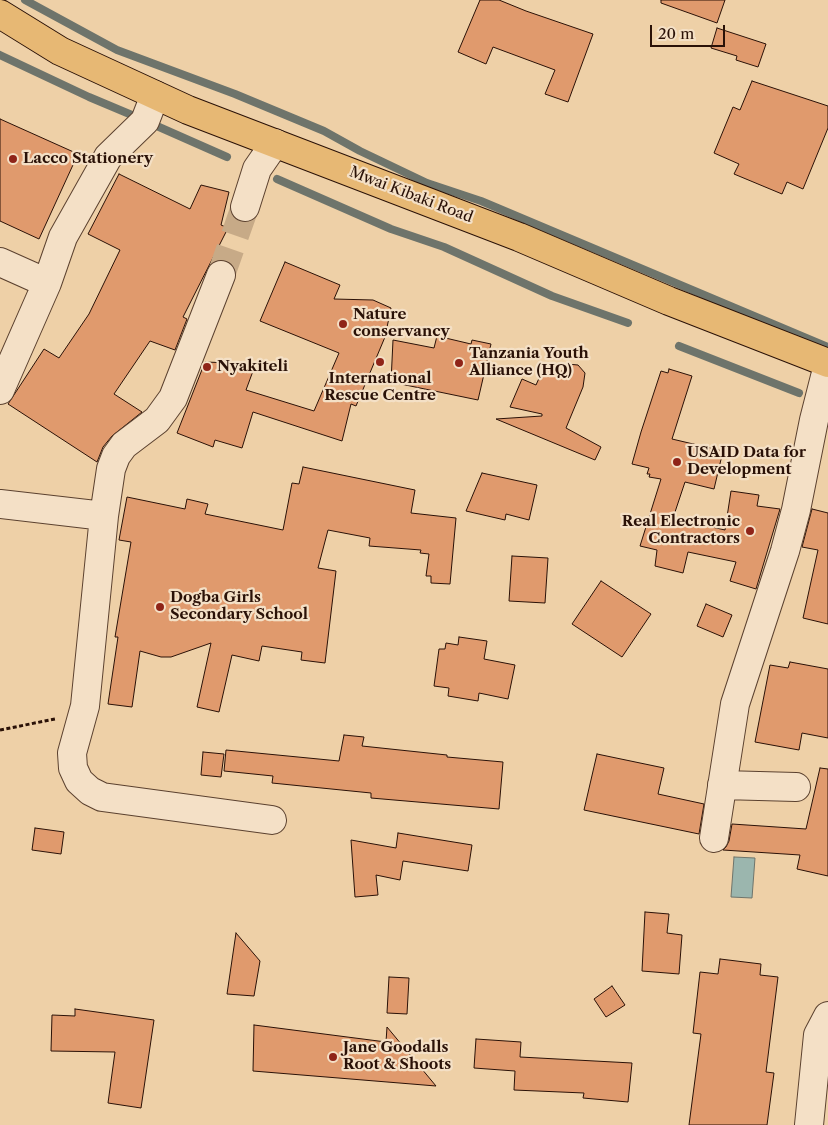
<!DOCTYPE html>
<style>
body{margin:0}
#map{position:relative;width:828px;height:1125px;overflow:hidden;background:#eed0a7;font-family:"Libre Caslon Text",serif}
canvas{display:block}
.scale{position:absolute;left:650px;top:25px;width:75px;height:22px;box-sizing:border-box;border:2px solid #2a1107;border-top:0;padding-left:6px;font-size:15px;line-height:18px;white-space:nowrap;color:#2a1107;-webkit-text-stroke:4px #f4e0c6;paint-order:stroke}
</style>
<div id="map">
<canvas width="828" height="1125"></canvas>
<div class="scale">20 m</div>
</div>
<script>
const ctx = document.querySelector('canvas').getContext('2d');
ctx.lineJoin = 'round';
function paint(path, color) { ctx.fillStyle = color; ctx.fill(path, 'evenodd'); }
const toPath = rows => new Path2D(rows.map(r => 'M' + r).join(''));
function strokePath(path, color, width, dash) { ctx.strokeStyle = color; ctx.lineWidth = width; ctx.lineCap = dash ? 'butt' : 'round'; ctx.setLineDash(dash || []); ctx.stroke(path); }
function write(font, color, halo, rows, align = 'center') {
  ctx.font = font + ' "Libre Caslon Text",serif'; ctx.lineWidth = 4.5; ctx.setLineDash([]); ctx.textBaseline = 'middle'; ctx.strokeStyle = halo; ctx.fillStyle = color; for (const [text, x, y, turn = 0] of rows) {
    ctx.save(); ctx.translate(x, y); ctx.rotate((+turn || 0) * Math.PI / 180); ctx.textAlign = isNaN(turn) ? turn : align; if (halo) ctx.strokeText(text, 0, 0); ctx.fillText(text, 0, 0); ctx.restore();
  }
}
const water = toPath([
 [734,857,755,858,752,898,731,897,734,857]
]);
const stream = toPath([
 [25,0,117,50,235,94,324,131,360,151,427,183,481,201,828,347],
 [0,55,89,97,139,118],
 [150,123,227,157],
 [277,179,391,229,444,247,552,296,628,323],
 [679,346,799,393]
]);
const building = toPath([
 [480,0,499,0,526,11,593,34,568,102,545,94,555,70,493,47,486,64,458,52,480,0],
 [661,0,725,0,717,23,661,3,661,0],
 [717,28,766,44,758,67,736,60,737,56,711,48,717,28],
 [752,81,828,106,828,128,803,189,787,182,782,194,734,174,739,164,714,153,733,107,740,110,752,81],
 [0,119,78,154,39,239,0,221,0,119],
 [119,174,190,209,201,185,229,192,221,225,228,228,183,317,187,319,175,350,150,341,114,394,142,412,112,436,103,447,97,462,8,404,44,349,59,358,89,314,120,250,88,234,119,174],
 [285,262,340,285,334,299,373,300,391,308,385,337,356,406,351,404,342,441,253,412,242,448,215,440,213,447,177,433,205,362,232,363,253,371,246,390,314,411,339,353,260,321,285,262],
 [437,336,471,344,472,340,491,344,478,400,391,382,393,340,434,348,437,336],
 [567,364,578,365,585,373,583,387,566,428,601,447,595,460,496,419,542,416,542,414,510,407,522,379,536,385,544,367,560,373,567,364],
 [669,369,692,376,672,439,723,451,714,489,685,482,673,518,725,530,731,491,759,495,757,506,780,509,756,589,730,581,736,562,688,552,683,573,655,566,657,550,640,546,661,479,649,477,650,474,647,474,649,468,632,464,641,432,661,371,668,373,669,369],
 [303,467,410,489,415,490,411,513,456,518,450,584,431,583,431,576,426,576,429,554,420,553,421,550,369,546,370,538,328,530,318,568,336,571,325,663,301,660,302,652,262,646,259,661,232,655,219,712,197,707,211,643,171,657,161,657,140,651,132,707,108,704,118,637,115,637,131,542,119,540,127,497,185,509,187,499,208,504,205,514,283,530,292,483,299,484,303,467],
 [482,473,537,485,529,520,506,514,505,520,466,511,482,473],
 [812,509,828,513,828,624,803,618,818,550,802,547,812,509],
 [512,556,548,558,545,603,509,601,512,556],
 [601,581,651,614,622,657,572,624,601,581],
 [706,604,732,615,723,637,697,626,706,604],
 [459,637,487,641,484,659,515,665,508,699,479,693,478,701,448,696,449,688,434,686,439,649,445,649,446,643,458,645,459,637],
 [790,662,828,669,828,738,802,733,799,750,755,742,770,665,788,668,790,662],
 [344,735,364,737,362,746,447,755,447,757,503,762,499,809,371,798,371,793,272,783,273,776,224,771,226,750,339,761,344,735],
 [203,752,224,754,221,777,201,775,203,752],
 [597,754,664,768,658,794,704,804,699,834,584,810,597,754],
 [820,768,828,769,828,876,797,869,800,855,723,850,726,847,729,841,732,824,806,829,820,768],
 [35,828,64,832,61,854,32,850,35,828],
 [398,833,472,845,468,871,403,861,400,880,376,875,378,895,355,897,351,840,396,848,398,833],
 [645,912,669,914,667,933,682,935,679,974,642,971,645,912],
 [236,933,260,961,254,996,227,994,236,933],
 [720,959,761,964,760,975,778,977,766,1072,774,1073,767,1125,689,1125,701,1034,693,1033,700,972,718,974,720,959],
 [389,977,409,978,407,1014,387,1013,389,977],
 [612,986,625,1005,606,1017,594,999,612,986],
 [75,1009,154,1020,141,1108,108,1103,115,1052,51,1051,52,1015,75,1016,75,1009],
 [254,1025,386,1042,387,1027,436,1086,253,1071,254,1025],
 [476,1039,521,1042,520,1057,632,1063,628,1102,583,1098,584,1093,514,1090,515,1071,474,1068,476,1039]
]);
const minorTunnel = toPath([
 [221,275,245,207]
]);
const path = toPath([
 [0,730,55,719]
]);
const minor = toPath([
 [245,207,257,169,275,143],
 [0,262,47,283],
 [221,275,173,398,157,420,124,445,116,456,111,469,104,516,85,706,72,753,73,768,79,781,90,791,102,797,272,820],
 [0,390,47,283,63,237,108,157,145,121,155,95],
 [0,504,104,516],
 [722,785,796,787],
 [714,838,735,704,785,551,796,510,814,420,828,365],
 [809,1125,818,1035,828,1016]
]);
const major = toPath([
 [0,14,60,51,188,110,519,237,669,301,828,363]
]);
const markers = [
 [13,159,5,"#8f2418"],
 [343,324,5,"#8f2418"],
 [380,362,5,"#8f2418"],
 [459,363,5,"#8f2418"],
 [207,367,5,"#8f2418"],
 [677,462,5,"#8f2418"],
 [750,531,5,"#8f2418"],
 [160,607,5,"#8f2418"],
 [333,1057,5,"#8f2418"]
];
const poiNames = [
 ["Lacco Stationery",23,159],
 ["Nature",353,315],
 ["conservancy",353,332],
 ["Tanzania Youth",469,354],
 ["Alliance (HQ)",469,371],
 ["Nyakiteli",217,367],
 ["International",380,379,"center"],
 ["Rescue Centre",380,396,"center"],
 ["USAID Data for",687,453],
 ["Development",687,470],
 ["Real Electronic",740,522,"right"],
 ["Contractors",740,539,"right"],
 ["Dogba Girls",170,598],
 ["Secondary School",170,615],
 ["Jane Goodalls",343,1048],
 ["Root & Shoots",343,1065]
];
const streetNames = [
 ["Mwai Kibaki Road",411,195,21]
];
paint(water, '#9bb6ae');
strokePath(water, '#6e746b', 1);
strokePath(stream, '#6e746b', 8);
paint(building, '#e09a6d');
strokePath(building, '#2a1107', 1);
strokePath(minorTunnel, '#c7aa87', 28, [28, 14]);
strokePath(minor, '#5b412f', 30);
strokePath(major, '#2a1107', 30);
strokePath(path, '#2a1107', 3, [4, 2.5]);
strokePath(minor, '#f4e0c6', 28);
strokePath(major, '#e7b874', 28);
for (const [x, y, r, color] of markers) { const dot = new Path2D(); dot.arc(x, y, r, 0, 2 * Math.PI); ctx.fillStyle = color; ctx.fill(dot); strokePath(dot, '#f4e0c6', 2); }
write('bold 15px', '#2a1107', '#f4e0c6', poiNames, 'left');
write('15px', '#2a1107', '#f4e0c6', streetNames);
</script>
